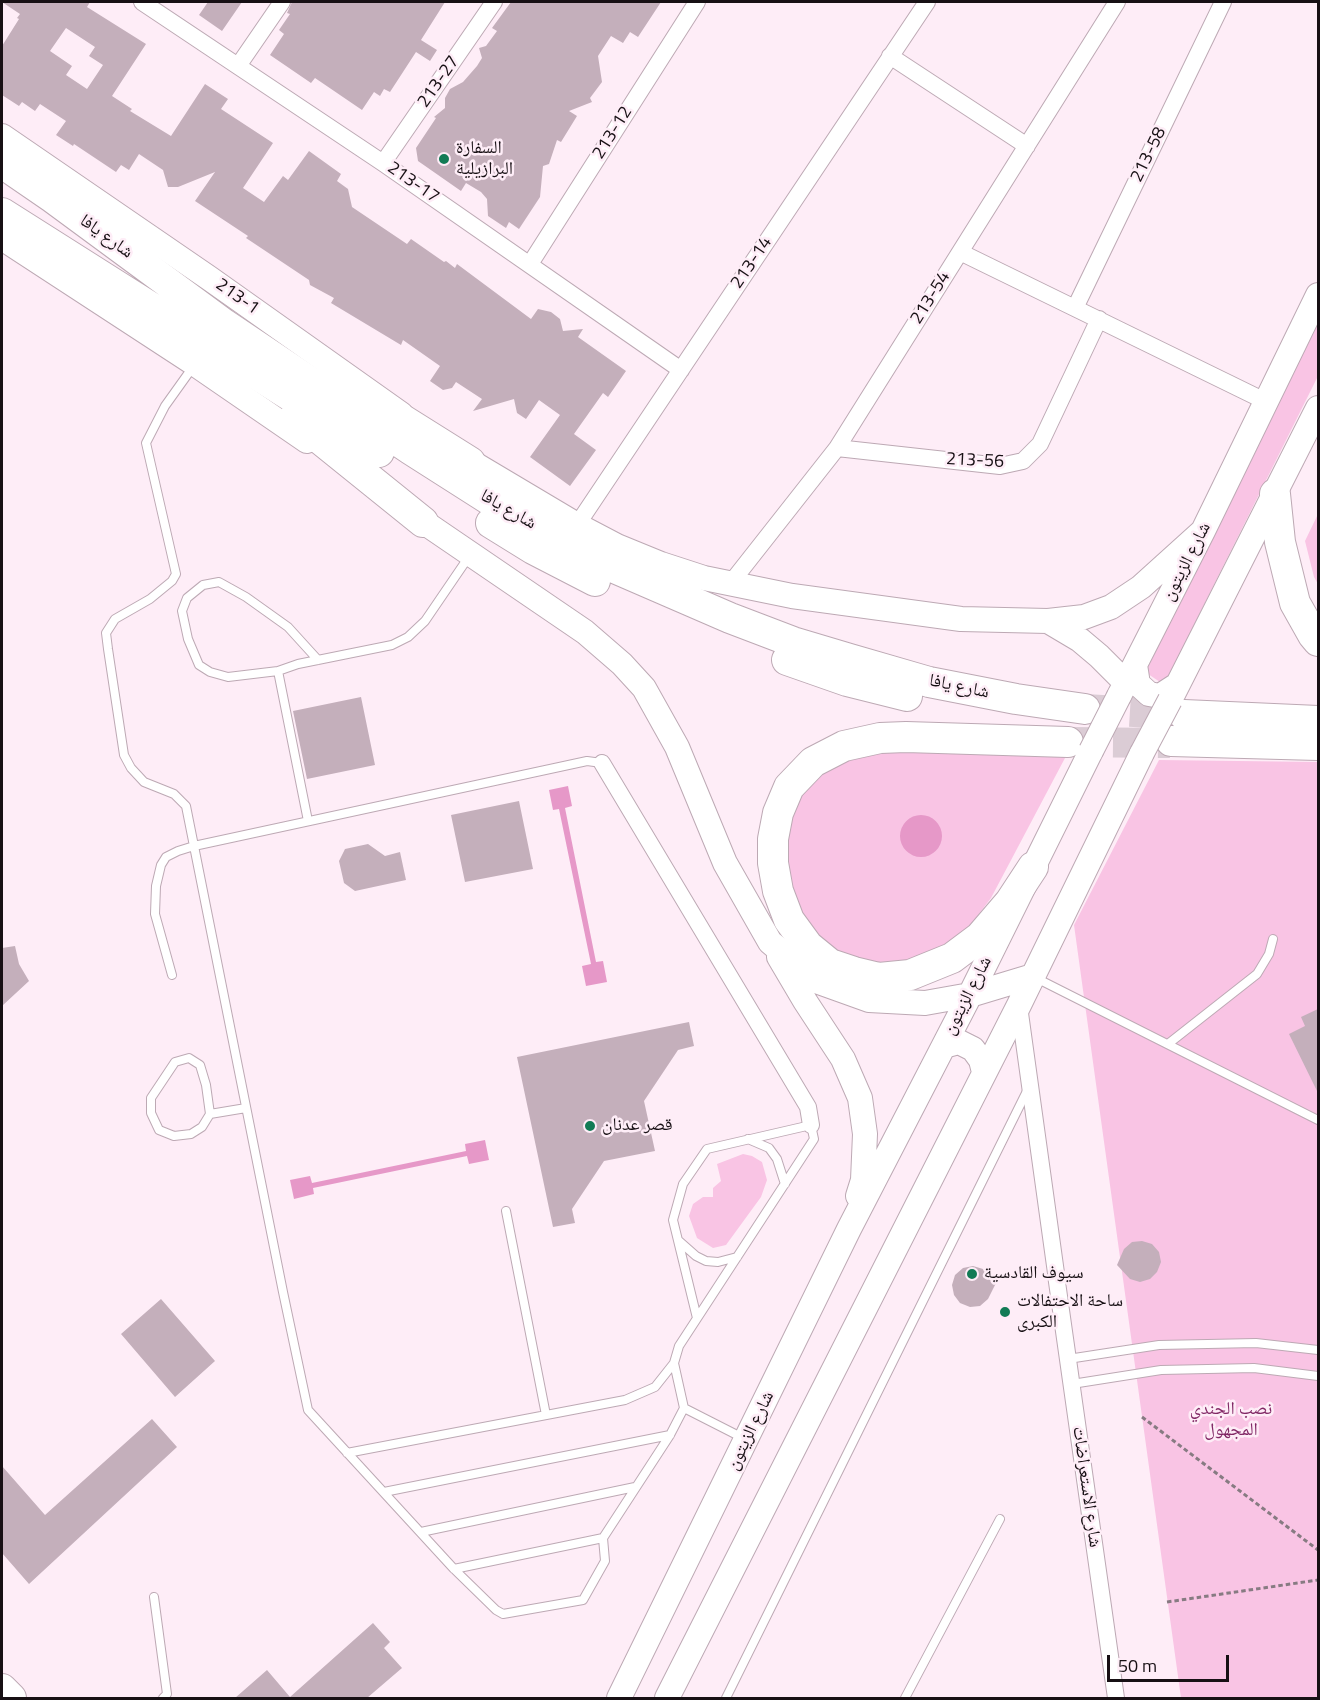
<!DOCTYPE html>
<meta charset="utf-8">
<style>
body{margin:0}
#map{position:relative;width:1320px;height:1700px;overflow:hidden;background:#feedf7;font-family:"Titillium Web",sans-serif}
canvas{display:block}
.frame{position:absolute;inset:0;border:3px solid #171014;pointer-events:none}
.scale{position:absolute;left:1107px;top:1655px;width:122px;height:27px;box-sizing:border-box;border:3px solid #171014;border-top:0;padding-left:8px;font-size:18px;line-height:21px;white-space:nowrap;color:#171014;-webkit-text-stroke:4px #feedf7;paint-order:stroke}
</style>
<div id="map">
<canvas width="1320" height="1700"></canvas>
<div class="frame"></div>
<div class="scale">50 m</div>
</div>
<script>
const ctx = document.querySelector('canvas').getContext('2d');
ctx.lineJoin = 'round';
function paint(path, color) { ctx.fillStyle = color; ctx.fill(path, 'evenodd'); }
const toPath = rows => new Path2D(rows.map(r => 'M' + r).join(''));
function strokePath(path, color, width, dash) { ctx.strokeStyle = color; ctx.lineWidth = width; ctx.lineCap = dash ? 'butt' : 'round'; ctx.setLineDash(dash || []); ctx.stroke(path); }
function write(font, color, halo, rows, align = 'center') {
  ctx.font = font + ' "Titillium Web","Noto Naskh Arabic",sans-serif'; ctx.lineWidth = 5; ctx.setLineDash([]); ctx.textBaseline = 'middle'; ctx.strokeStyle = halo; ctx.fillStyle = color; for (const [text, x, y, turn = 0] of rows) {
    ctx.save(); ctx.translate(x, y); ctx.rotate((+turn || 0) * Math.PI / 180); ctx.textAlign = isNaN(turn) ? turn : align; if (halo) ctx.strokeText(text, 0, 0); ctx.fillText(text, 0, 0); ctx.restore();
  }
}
const green = toPath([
 [1318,324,1318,376,1166,681,1160,682,1148,674,1145,667],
 [1318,514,1318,584,1314,577,1305,541],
 [873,750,1065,754,1065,758,991,898,969,927,931,954,889,965,847,958,828,946,799,914,783,846,795,803,824,769],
 [1159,760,1318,762,1318,1698,1181,1698,1074,925],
 [743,1154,752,1156,762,1162,767,1180,761,1197,726,1245,713,1248,697,1238,689,1216,693,1204,703,1197,713,1197,713,1188,721,1181,717,1164]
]);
const water = toPath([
 [568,786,572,806,565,808,596,962,603,961,607,982,586,986,582,966,591,964,559,809,553,810,549,790],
 '900 836a21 21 0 1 1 42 0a21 21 0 1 1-42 0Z',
 [485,1140,489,1160,469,1164,467,1156,313,1188,314,1194,294,1199,290,1180,310,1176,312,1183,466,1151,465,1144]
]);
const building = toPath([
 [2,2,90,2,87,7,146,44,112,96,132,109,130,111,171,136,205,84,228,99,221,109,273,143,243,188,264,202,283,176,288,180,309,151,341,174,337,181,348,189,352,207,407,244,411,239,444,262,446,261,455,268,457,264,531,319,538,309,551,312,560,319,563,331,583,329,578,337,626,371,608,397,603,393,574,434,596,450,570,486,530,457,560,415,539,400,526,419,517,413,514,399,473,411,482,399,456,382,452,388,443,390,430,381,440,366,403,340,401,345,331,303,334,298,310,285,309,280,246,238,248,236,195,201,215,172,178,187,168,187,163,170,139,154,129,170,121,165,116,172,74,144,73,146,56,135,66,121,40,104,35,111,22,102,19,106,2,95,2,46,19,19,17,18,20,14],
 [66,28,95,47,89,56,103,65,87,89,66,75,72,66,50,51],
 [208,2,242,2,222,31,199,15],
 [292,2,445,2,421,40,437,50,430,61,416,52,390,92,384,89,380,96,374,92,362,110,315,78,311,83,270,55,284,34,279,30,290,14,287,13],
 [511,2,661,2,638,37,630,32,623,43,611,36,598,56,602,82,590,98,592,102,569,111,577,116,561,142,557,140,549,164,543,166,540,197,519,229,509,222,506,228,488,216,487,199,481,192,466,183,461,191,418,161,416,148,436,118,434,117,445,108,445,98,450,89,463,82,477,66,482,58,479,48,486,46,497,31,492,28],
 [361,697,375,765,307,779,293,711],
 [519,801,533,869,465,882,451,815],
 [368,844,385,856,400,852,406,880,355,891,344,883,339,861,345,849],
 [15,946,19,964,29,981,2,1006,2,948],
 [1318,1009,1318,1093,1289,1034,1305,1026,1301,1017],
 [689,1022,694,1046,678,1050,644,1101,655,1151,604,1161,572,1209,575,1223,553,1227,517,1057],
 [1142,1241,1152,1244,1159,1252,1161,1262,1157,1272,1150,1279,1140,1282,1130,1279,1117,1265,1124,1249,1132,1242],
 [973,1266,983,1269,996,1283,988,1299,980,1306,970,1307,960,1303,954,1295,952,1285,955,1275,963,1268],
 [161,1299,215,1361,175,1397,121,1334],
 [152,1419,177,1447,29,1584,2,1553,2,1466,45,1515],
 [373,1623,390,1642,384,1648,402,1668,367,1698,235,1698,267,1670,290,1697]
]);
const highwayTunnel = toPath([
 [1085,709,1184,715],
 [1068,742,1170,743]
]);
const path = toPath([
 [1142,1417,1318,1550],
 [1167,1602,1318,1580]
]);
const lane = toPath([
 [195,364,165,406,146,443,176,574,172,581,150,599,115,619,106,633,108,649,124,755,131,768,144,782,174,794,186,806,283,1292,308,1410,454,1569,496,1610,503,1614,583,1600,605,1561,603,1538],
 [278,671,228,677,210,672,199,665,188,639,182,611,187,598,203,585,219,582,246,597,288,627,318,660],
 [308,821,278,671,298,664,392,645,408,637,425,621,470,555],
 [172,975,155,914,156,886,161,865,166,857,178,851,194,846,587,761,602,763],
 [1036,978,1318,1120],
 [1168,1044,1257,974,1269,954,1273,939],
 [210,1114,206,1085,200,1065,189,1058,175,1062,151,1098,151,1113,159,1130,174,1136,191,1134,202,1127,210,1114,246,1108],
 [748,1139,769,1148,777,1159,785,1184],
 [506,1211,546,1415],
 [679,1241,696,1256,706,1261,718,1262,737,1257],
 [1068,1359,1159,1345,1256,1343,1318,1350],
 [1072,1384,1161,1370,1254,1368,1318,1376],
 [684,1408,743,1438],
 [347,1453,625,1400,655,1387,674,1363],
 [384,1492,670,1435],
 [421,1532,635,1487],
 [454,1569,603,1538,670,1435,684,1408,674,1363,679,1346,814,1139,811,1125,707,1149,683,1184,673,1220,697,1318],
 [154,1597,167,1694,163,1698],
 [726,1698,1028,1089],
 [905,1698,1000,1519]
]);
const street = toPath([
 [142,2,383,163,681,370],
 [890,56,1027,146],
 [238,66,282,2],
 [383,163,494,2],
 [960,252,1267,402],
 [530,264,697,2],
 [1075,308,1223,2],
 [837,448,1000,466,1023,461,1040,444,1099,319],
 [577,525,927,2],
 [730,584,837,448,1117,2],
 [602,763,808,1107,811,1125],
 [1019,1006,1056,1273],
 [1056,1275,1116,1698]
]);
const secondary = toPath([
 [2,136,209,278,401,414],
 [2,238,195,364,307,441],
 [456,453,577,525,617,546,661,564,704,578,792,596,961,619,1048,621,1084,617,1111,607,1141,587,1203,531],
 [409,512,585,632,622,664,644,688,677,747,725,863,770,942,816,981,869,1000,925,1003,970,995,1033,976],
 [1048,621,1080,640,1099,656,1126,683],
 [1135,665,1138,684,1149,694,1160,696,1177,685],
 [1119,696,1203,531,1318,295],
 [1170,700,1318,408],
 [779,957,805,1001,843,1059,860,1098,865,1134,863,1180,858,1196],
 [944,1046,959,1042,973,1049,981,1060,984,1072],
 [619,1698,849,1229,970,995,1091,751],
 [667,1698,1019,1005,1142,753]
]);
const highway = toPath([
 [2,163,53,198,224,324,410,449,501,507,610,566,730,618,793,642,850,659,929,682,1016,699,1085,709],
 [2,213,379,452],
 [384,408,470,462],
 [294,418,423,522],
 [1275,494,1280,542,1295,603,1313,635,1318,641],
 [491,523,533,549,595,581],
 [787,660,847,681,907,696],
 [1184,715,1318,721],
 [1171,741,1318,745],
 [1033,867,1010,902,980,937,952,958,910,975,879,978,854,972,830,964,808,946,789,920,778,891,773,863,773,839,778,813,789,787,813,762,844,746,880,738,906,737,1068,742],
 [2,1689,11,1698]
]);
const secondaryBridge = toPath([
 [1091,751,1119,696],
 [1142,753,1170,700]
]);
const markers = [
 [444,159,6,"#127b55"],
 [590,1126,6,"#127b55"],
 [972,1274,6,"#127b55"],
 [1005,1312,6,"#127b55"]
];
const streetNames = [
 ["213-27",439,82,-55],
 ["213-12",613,133,-58],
 ["213-58",1149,155,-64],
 ["213-17",413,183,35],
 ["شارع يافا",106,237,36],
 ["213-14",752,263,-56],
 ["213-1",237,297,35],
 ["213-54",931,298,-58],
 ["213-56",975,461,3],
 ["شارع يافا",508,510,30],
 ["شارع الزيتون",1187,562,-63],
 ["شارع يافا",959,687,12],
 ["شارع الزيتون",968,996,-63],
 ["شارع الزيتون",751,1431,-64],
 ["شارع الاستعراضات",1086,1487,82]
];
const poiNames = [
 ["السفارة",456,149],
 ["البرازيلية",456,170],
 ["قصر عدنان",602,1126],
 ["سيوف القادسية",984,1274],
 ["ساحة الاحتفالات",1017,1302],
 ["الكبرى",1017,1323]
];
const parkNames = [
 ["نصب الجندي",1231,1410],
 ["المجهول",1231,1431]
];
paint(green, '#f9c4e4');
paint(water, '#e698c8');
paint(building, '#c4afbb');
strokePath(highwayTunnel, '#dbccd5', 30, [30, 15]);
strokePath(lane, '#bda9b4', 10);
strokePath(street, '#bda9b4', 18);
strokePath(secondary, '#bda9b4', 26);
strokePath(highway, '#bda9b4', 32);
strokePath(path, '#877b82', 3, [4.5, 3]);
strokePath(lane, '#fff', 8);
strokePath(street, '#fff', 16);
strokePath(secondary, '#fff', 24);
strokePath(highway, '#fff', 30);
strokePath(secondaryBridge, '#bda9b4', 26, []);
strokePath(secondaryBridge, '#fff', 24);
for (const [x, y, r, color] of markers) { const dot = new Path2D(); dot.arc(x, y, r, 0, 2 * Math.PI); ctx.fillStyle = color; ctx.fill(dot); strokePath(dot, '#feedf7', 2); }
write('18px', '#171014', '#feedf7', streetNames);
write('18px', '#171014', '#feedf7', poiNames, 'left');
write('18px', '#812765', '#feedf7', parkNames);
</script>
